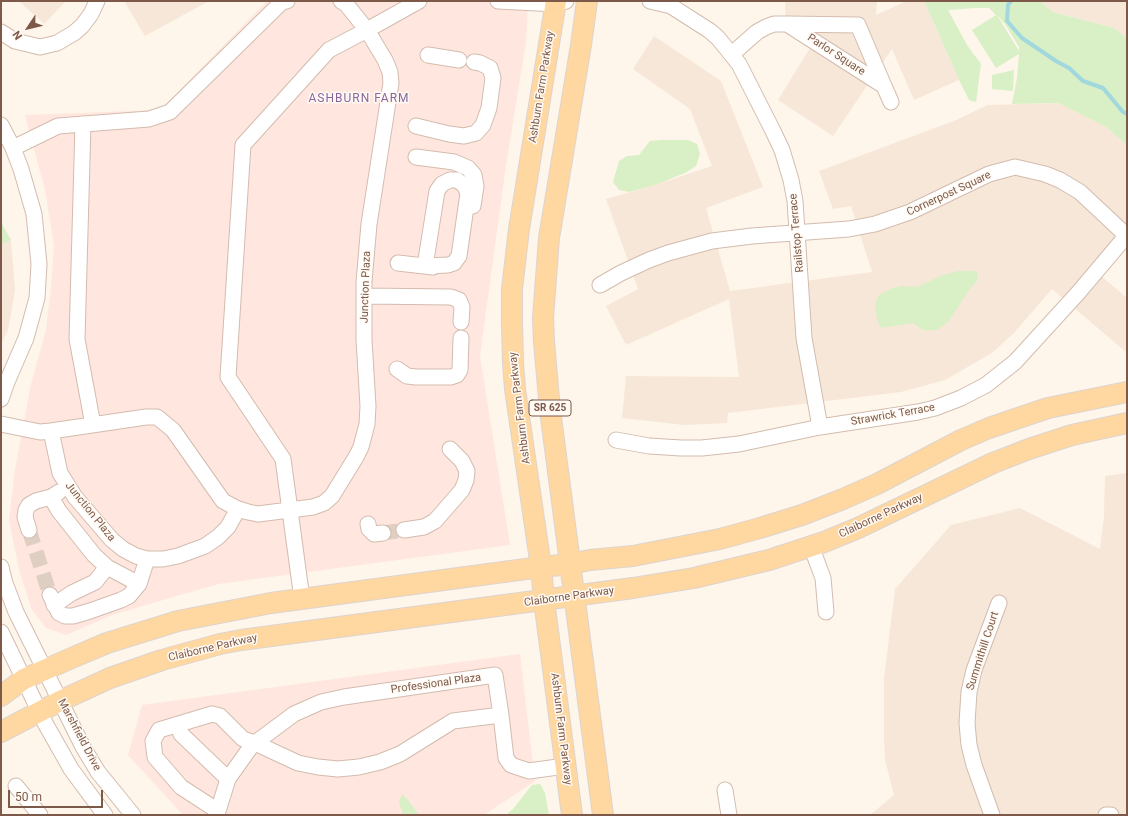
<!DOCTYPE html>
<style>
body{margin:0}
#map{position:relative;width:1128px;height:816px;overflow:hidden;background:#fef6ea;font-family:Roboto,sans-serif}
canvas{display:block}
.frame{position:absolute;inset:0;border:2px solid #7d5949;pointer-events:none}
.north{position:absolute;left:8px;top:8px;width:40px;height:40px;-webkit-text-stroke:3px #fffaf3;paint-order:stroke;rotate:235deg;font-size:11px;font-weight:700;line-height:16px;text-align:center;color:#7d5949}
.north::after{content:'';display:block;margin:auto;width:14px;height:18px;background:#7d5949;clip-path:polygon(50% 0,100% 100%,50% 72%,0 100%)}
.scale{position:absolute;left:8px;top:790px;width:95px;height:18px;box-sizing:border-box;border:2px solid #7d5949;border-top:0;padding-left:5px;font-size:12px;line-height:14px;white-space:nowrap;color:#7d5949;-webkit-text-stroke:3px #fffaf3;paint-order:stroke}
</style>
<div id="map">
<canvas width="1128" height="816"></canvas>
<div class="frame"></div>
<div class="north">N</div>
<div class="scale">50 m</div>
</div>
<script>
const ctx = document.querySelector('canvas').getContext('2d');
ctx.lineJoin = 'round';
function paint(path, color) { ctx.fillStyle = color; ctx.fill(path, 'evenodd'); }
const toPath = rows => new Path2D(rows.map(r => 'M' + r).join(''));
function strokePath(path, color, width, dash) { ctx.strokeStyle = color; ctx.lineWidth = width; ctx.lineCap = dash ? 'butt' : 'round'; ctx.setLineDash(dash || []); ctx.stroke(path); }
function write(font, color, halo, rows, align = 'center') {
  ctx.font = font + ' Roboto,sans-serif'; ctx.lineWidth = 3; ctx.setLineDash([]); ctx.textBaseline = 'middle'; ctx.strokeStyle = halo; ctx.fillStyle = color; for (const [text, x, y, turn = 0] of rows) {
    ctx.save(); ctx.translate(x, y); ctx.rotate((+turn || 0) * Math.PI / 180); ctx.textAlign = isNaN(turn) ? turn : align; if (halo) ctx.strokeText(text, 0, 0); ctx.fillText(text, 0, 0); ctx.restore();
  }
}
const residential = toPath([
 [19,1,66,1,44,24],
 [124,1,209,1,145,36],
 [785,1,877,1,876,15,907,1,924,1,959,80,914,100,892,49,833,136,778,100,810,48,786,32],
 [1040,1,1127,1,1127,38,1114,28,1053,12],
 [654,36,721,81,763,187,706,208,730,291,872,272,851,206,833,209,819,171,954,121,988,105,1058,103,1106,127,1127,145,1127,246,1101,276,1127,298,1127,353,1052,289,1014,333,992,353,945,380,901,392,728,413,727,423,684,425,622,418,626,376,739,377,729,299,626,345,606,306,638,289,606,199,655,185,712,166,690,109,633,69],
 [11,240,15,291,8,330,1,345,1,245],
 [1127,473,1127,815,870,815,894,795,885,760,884,737,884,679,895,589,951,525,1020,508,1100,549,1104,516,1105,476]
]);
const commercial = toPath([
 [267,1,528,1,526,42,505,172,480,356,510,545,218,584,112,615,66,635,46,628,32,610,19,570,9,520,15,469,31,384,46,330,51,287,54,246,45,190,25,115,160,110],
 [520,654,535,781,484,815,183,815,128,755,142,705]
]);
const green = toPath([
 [924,1,1040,1,1053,12,1114,28,1127,38,1127,145,1106,127,1058,103,1012,104,1017,78,1019,54,996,68,972,30,996,15,989,8,976,8,948,10,967,45,981,64,976,102,969,100,959,80],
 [997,15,1005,24,1019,47,1019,51],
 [1014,70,1013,91,992,89,992,75],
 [661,140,688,140,697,144,700,154,696,166,685,173,655,185,629,192,619,190,613,182,619,161,627,156,639,155,650,141],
 [1,222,11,240,1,245],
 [958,271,977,271,977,281,969,290,949,321,937,330,923,330,913,323,881,328,877,319,875,305,879,295,892,288,903,286,917,287,943,275],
 [540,784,545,793,549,815,506,815,513,809,532,785],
 [402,794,408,800,419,815,403,815,399,802]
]);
const stream = toPath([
 [1011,1,1008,5,1007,21,1022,38,1056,61,1069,68,1083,81,1103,88,1123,112,1127,114]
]);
const minorTunnel = toPath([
 [29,530,50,595],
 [383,533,404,530]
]);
const minor = toPath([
 [498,1,556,4,566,1],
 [650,1,671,6,710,31,718,38,739,64,773,131,782,150,791,180,795,201,804,338,820,427],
 [787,24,858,25,884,86],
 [1,32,15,41,40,47,57,43,74,33,82,26,91,14,97,1],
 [732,54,757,32,766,27,774,24,787,24,884,86,891,102],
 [428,55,459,60],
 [83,124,77,339,93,425],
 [1,125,13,148,21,169,34,214,39,264,37,298,26,338,7,382,1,399],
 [416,126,449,134,464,136,476,133,483,125,489,108,493,78,490,68,480,63,474,62],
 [13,148,58,126,149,119,170,112,282,2,287,1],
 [416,157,454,162,468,168,474,175,476,186,473,206],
 [450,180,457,180,464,185,468,193,459,256,454,263,448,265,425,266,437,191,442,184,450,180],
 [398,263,433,267],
 [600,285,621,273,649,260,668,253,712,241,752,236,849,229,875,224,910,212,989,174,1015,167,1045,174,1060,180,1080,192,1127,236],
 [364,296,451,297,459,300,462,307,461,322],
 [397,369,407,376,416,377,451,377,457,375,460,370,461,338],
 [1,424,40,432,51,431,60,473,75,497,112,540,123,549,136,556,147,559,163,559,178,556,205,546,218,537,228,527,238,509,248,512,258,514,313,507,324,503,332,496,356,457,361,447,367,424,368,406,364,340,364,282,369,224,391,83,390,72,385,60,367,30,419,1],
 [51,431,146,417,157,417,173,430,223,501,238,509],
 [616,440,649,446,681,448,702,448,739,444,820,427,918,412,935,408,961,398,986,385,1015,362,1078,293,1127,235],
 [51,497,59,511,94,555,107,567,139,584],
 [368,524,369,529,374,534,383,533],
 [29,530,25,517,26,510,29,505,36,501,51,497,59,492],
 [404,530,424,527,435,521,462,490,466,480,467,471,462,461,450,449],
 [811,546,823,578,826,612],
 [1,567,5,583,16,612,83,747,98,772,133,815],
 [50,595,59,613,65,616,73,616,90,611,121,600,129,596,139,584,147,559],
 [302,599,283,459,228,377,243,145,329,50,367,30,346,4,341,1],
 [54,605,72,593,95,582,107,567],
 [1,632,45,723,71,769,105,815],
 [495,675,501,715,453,721,400,754,380,762,359,767,338,769,318,767,298,763,255,743,294,714,321,702,344,697,495,675],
 [501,715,506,758,511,765,529,771,565,766],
 [178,724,181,734,228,779],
 [16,786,40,815],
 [725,790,729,815],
 [216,815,218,811,228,779,250,748,255,743,243,739,220,716,212,714,159,730,153,741,155,757,181,787,218,811],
 [992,815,974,765,969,745,967,723,969,692,974,670,999,603],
 [1106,815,1111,815]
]);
const major = toPath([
 [556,1,519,229,512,289,512,323,513,363,515,389,541,567,544,600,572,815],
 [587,1,581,45,549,238,543,318,544,342,550,410,603,815],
 [1,696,24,679,74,657,107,643,178,621,271,603,541,567,570,564,590,560,633,556,720,539,760,528,802,515,843,499,877,484,961,440,989,428,1048,408,1127,392],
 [1,732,60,701,110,678,162,660,220,644,241,640,633,588,694,578,769,560,824,542,858,528,993,463,1029,449,1072,435,1127,423]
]);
const shields = [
 [550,408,42]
];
const shieldNames = [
 ["SR 625",550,408]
];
const streetNames = [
 ["Parlor Square",836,55,33],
 ["Ashburn Farm Parkway",542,87,-81],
 ["Cornerpost Square",949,194,-25],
 ["Railstop Terrace",797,233,-95],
 ["Junction Plaza",366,287,-88],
 ["Ashburn Farm Parkway",520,408,-97],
 ["Strawrick Terrace",893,415,-10],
 ["Junction Plaza",90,512,51],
 ["Claiborne Parkway",881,516,-25],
 ["Claiborne Parkway",569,597,-8],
 ["Claiborne Parkway",213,648,-13],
 ["Summithill Court",983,651,-72],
 ["Professional Plaza",436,684,-8],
 ["Ashburn Farm Parkway",561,729,83],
 ["Marshfield Drive",79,735,62]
];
const neighbourhoodNames = [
 ["ASHBURN FARM",359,99]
];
paint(residential, '#f7e7d8');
paint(commercial, '#ffe6de');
paint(green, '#d9efc6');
strokePath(stream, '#a1d8de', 4);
strokePath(minorTunnel, '#decfc2', 15, [15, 8]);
strokePath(minor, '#d3bcae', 17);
strokePath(major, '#ddd4d0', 22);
strokePath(minor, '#fff', 15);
strokePath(major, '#ffd7a1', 20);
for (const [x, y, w] of shields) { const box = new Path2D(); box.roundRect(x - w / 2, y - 8, w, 16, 3); ctx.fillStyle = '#fffaf3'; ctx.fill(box); strokePath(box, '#7d5949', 1); }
write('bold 10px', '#7d5949', null, shieldNames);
write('11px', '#7d5949', '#fffaf3', streetNames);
ctx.letterSpacing = '1px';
write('12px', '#8966a0', '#fffaf3', neighbourhoodNames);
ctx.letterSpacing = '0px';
</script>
